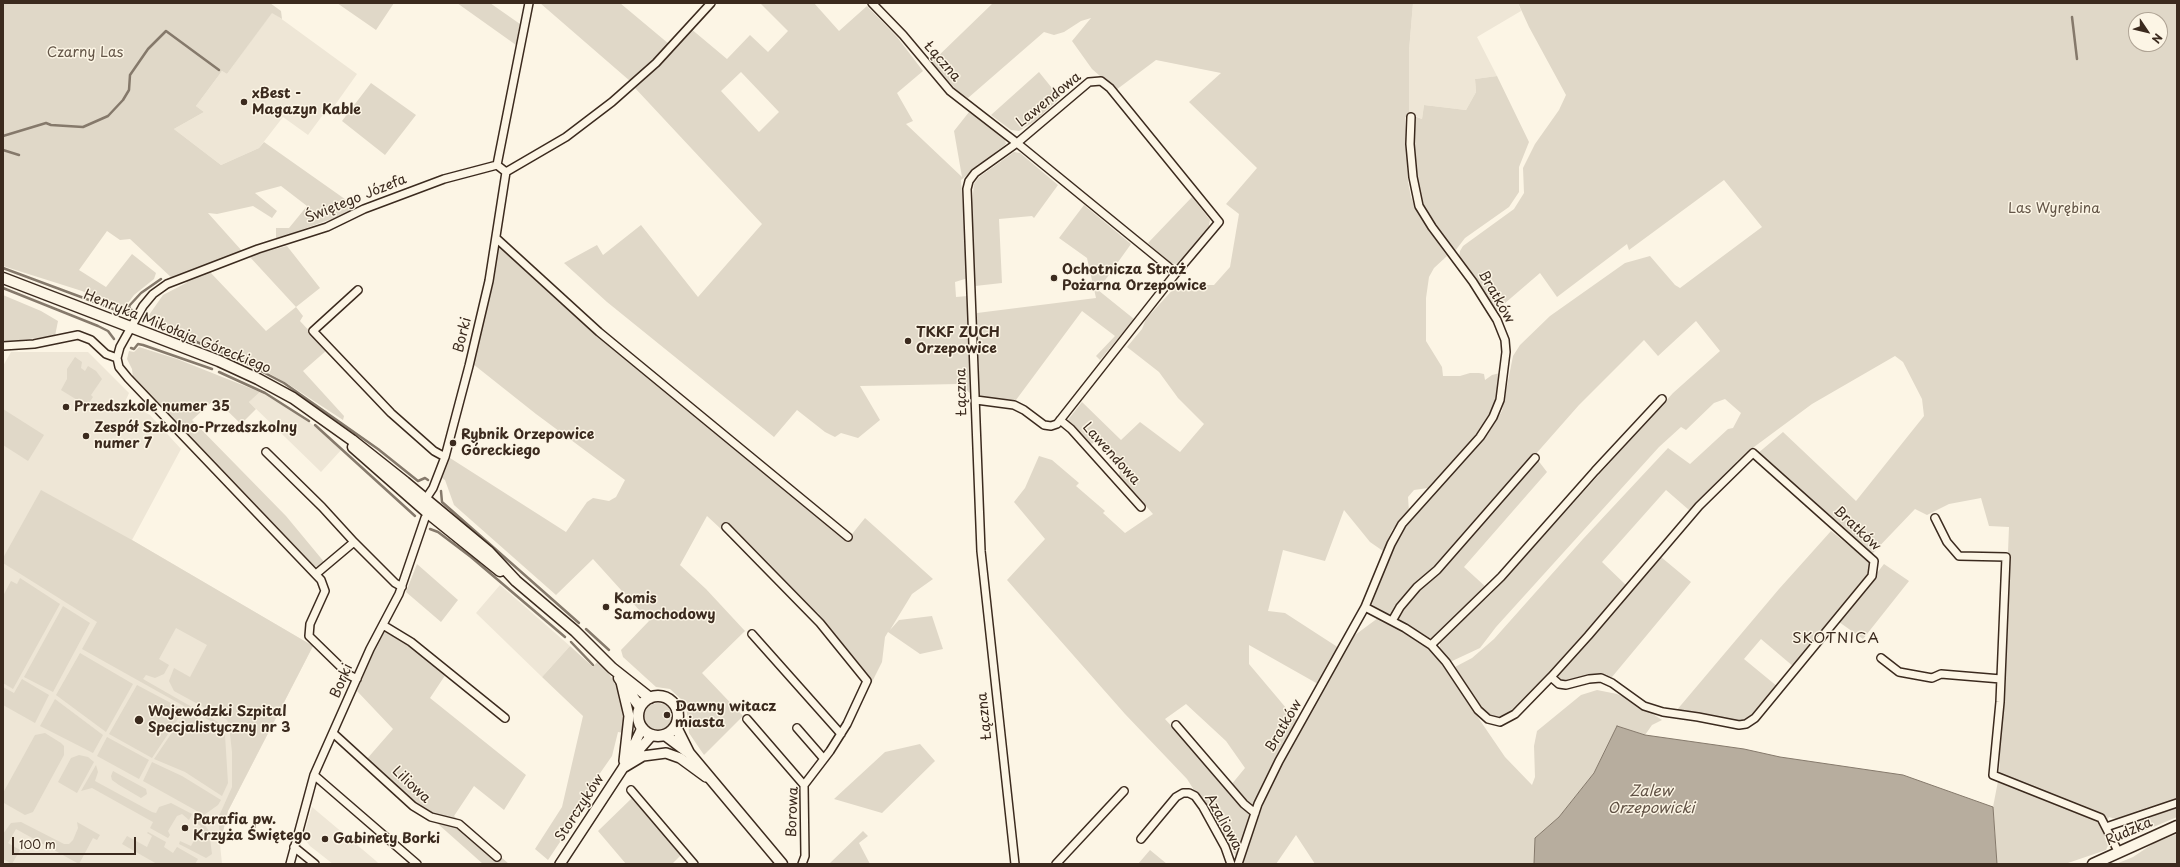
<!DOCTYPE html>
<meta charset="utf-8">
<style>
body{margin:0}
#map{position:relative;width:2180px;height:867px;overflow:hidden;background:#fcf5e5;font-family:"Playpen Sans",sans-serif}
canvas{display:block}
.frame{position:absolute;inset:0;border:4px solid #3b2a1e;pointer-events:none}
.north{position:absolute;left:2128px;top:12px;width:40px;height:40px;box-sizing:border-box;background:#fcf5e5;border:1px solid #afa495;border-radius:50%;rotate:125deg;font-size:11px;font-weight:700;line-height:16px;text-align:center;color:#3b2a1e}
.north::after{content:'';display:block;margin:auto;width:14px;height:18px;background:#3b2a1e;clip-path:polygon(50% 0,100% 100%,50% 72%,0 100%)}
.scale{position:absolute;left:12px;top:837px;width:124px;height:18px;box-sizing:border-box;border:2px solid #3b2a1e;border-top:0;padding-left:5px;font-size:12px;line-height:14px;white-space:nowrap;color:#3b2a1e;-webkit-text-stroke:3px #fcf5e5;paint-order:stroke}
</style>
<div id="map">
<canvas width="2180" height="867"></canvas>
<div class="frame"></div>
<div class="north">N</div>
<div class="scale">100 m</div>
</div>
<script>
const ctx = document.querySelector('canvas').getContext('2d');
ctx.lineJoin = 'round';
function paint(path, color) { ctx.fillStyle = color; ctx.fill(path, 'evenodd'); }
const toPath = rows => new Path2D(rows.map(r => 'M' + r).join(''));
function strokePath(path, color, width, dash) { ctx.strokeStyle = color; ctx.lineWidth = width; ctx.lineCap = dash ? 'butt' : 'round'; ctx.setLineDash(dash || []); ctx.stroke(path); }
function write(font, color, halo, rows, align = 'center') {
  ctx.font = font + ' "Playpen Sans",sans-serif'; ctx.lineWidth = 3; ctx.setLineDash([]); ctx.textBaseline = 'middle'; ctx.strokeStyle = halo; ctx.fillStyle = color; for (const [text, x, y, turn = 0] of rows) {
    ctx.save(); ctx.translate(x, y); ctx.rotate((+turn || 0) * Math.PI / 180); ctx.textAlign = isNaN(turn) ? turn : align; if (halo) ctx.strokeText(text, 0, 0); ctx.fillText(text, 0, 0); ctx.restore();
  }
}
const built = toPath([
 [1413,3,1518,3,1521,11,1477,37,1497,76,1475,79,1476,92,1466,110,1424,105,1422,119,1409,113,1409,51],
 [272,12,357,74,330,112,322,116,308,135,283,117,259,148,221,165,174,129,204,112,196,106,222,71,227,74],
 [11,352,88,352,129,393,125,402,150,415,181,449,132,540,313,646,228,811,220,844,222,864,3,864,3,366],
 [260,392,302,416,342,449,321,472,249,402],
 [500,585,570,646,542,677,476,613],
 [312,807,375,860,379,864,333,864,310,846,306,841,305,831]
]);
const green = toPath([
 [3,3,270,3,281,11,282,19,272,13,227,74,222,71,196,106,204,112,174,129,221,165,259,148,264,142,359,209,276,239,276,228,289,228,307,206,281,186,255,193,277,211,272,218,253,206,217,214,208,213,242,251,173,279,130,239,120,240,107,231,79,270,106,287,132,254,156,273,154,279,134,295,125,307,113,305,82,291,3,266],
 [337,3,394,3,376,30],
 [457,3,490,3,520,24,516,45],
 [540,3,620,3,669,44,630,81],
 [760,3,814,3,839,31,867,6,897,37,923,71,897,93,913,121,906,124,962,177,954,131,969,112,1004,136,1006,144,961,180,968,278,955,282,956,297,968,296,972,389,970,393,958,384,860,386,880,420,858,438,841,433,835,437,825,432,797,410,774,437,607,302,564,263,597,245,603,255,641,225,698,297,762,224,635,88,668,55,690,28,727,59,750,35,768,52,788,31],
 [741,72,779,112,759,132,721,91],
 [993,3,1413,3,1409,51,1409,113,1405,118,1408,182,1411,197,1418,214,1447,256,1434,268,1429,277,1426,298,1426,341,1442,367,1443,376,1460,376,1470,373,1479,373,1484,374,1485,380,1492,375,1500,373,1497,394,1493,411,1485,425,1463,451,1428,488,1414,490,1408,497,1409,512,1392,530,1383,551,1370,542,1344,510,1325,561,1283,550,1268,611,1285,613,1339,648,1318,684,1249,645,1249,664,1297,721,1266,779,1254,808,1250,807,1231,785,1245,768,1226,741,1186,704,1165,719,1251,813,1236,856,1187,779,1125,714,1007,580,1045,539,1014,502,1025,488,1039,456,1052,460,1079,483,1076,486,1105,511,1103,513,1125,533,1153,514,1119,476,1121,464,1100,442,1089,444,1067,421,1082,402,1121,440,1140,422,1180,452,1204,424,1178,398,1159,372,1127,347,1142,329,1146,319,1177,285,1214,285,1230,267,1239,214,1226,204,1257,168,1189,102,1221,73,1156,60,1116,90,1092,69,1072,41,1091,18,1081,21,1064,32,1054,35,1044,32,968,98,958,92,932,62],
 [1518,3,2177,3,2177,817,2125,839,2119,834,2131,829,2137,823,2131,819,2119,820,2109,817,2106,824,2111,839,2106,850,2065,864,1997,864,1993,807,1999,776,2009,527,1989,526,1981,498,1949,504,1927,515,1915,509,1871,555,1757,454,1783,432,1856,501,1924,416,1922,399,1903,362,1895,356,1812,404,1754,447,1689,510,1666,490,1602,562,1627,586,1555,669,1509,715,1497,719,1483,711,1455,667,1472,658,1494,639,1583,539,1668,448,1690,464,1728,429,1733,428,1741,413,1725,399,1714,403,1686,430,1681,427,1659,447,1496,627,1480,648,1450,662,1440,648,1440,641,1491,594,1673,393,1720,351,1696,321,1658,356,1644,340,1579,405,1527,464,1498,493,1390,616,1375,608,1372,604,1400,529,1407,524,1488,434,1502,411,1513,356,1520,345,1550,316,1625,263,1650,256,1675,285,1680,288,1762,227,1724,180,1629,250,1627,244,1557,297,1540,273,1497,310,1459,257,1460,251,1463,246,1514,209,1524,193,1523,168,1535,144,1559,110,1566,95,1529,27],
 [2136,20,2160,20,2160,44,2136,44],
 [1039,72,1060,98,1035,121,1019,131,1011,130,991,115],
 [1497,76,1529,142,1519,167,1519,192,1509,207,1465,238,1455,251,1424,211,1416,181,1414,116,1422,119,1424,105,1466,110,1476,92,1475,79],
 [371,83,416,115,385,155,342,121],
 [1014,152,1020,153,1058,185,1034,218,1032,216,999,219,1002,283,975,286,972,204,974,184,979,177],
 [1192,197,1210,220,1208,231,1183,261,1176,264,1169,263,1148,243],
 [1084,205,1131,244,1098,290,1134,319,1100,360,1096,356,1115,336,1082,311,1016,400,978,398,977,313,1096,298,1087,258,1059,238],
 [499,243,848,539,865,518,933,579,912,594,890,630,899,620,932,616,943,649,920,654,888,632,885,637,882,662,871,684,818,613,801,601,729,525,724,525,721,529,707,516,680,565,706,589,745,631,702,673,743,716,704,755,689,733,686,704,670,689,656,687,623,657,621,650,649,621,593,559,556,595,454,505,445,480,442,478,450,458,566,532,587,502,593,498,609,501,616,497,625,480,536,414,473,364,494,281,492,278],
 [287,246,320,288,296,307,303,316,300,321,327,350,303,371,344,416,343,420,288,384,247,361,152,322,149,315,163,295,186,283,188,279,210,272,266,331,296,307,249,256],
 [3,295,41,311,58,321,55,336,3,342],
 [139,347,177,359,260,392,249,402,256,409,241,424,215,399,192,420,286,516,325,563,319,567,312,566,133,378,132,369,127,359,129,351,134,352],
 [75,357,82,362,81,368,85,371,88,366,96,371,102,379,91,395,93,397,87,406,61,390,67,379,67,369],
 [3,409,44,435,28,461,3,445],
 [1537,459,1547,472,1464,567,1487,588,1434,638,1427,638,1397,619,1418,588],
 [41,490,132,540,313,646,228,811,220,844,219,816,232,787,232,752,229,725,227,720,174,691,169,681,174,668,190,677,207,645,176,628,159,659,169,665,164,674,155,678,146,675,143,679,218,722,223,728,82,649,97,622,3,563,3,558],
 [1831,531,1871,563,1869,576,1794,667,1761,639,1744,659,1778,687,1753,717,1743,723,1676,711,1779,589],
 [1661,557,1691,582,1612,677,1592,675,1563,681,1557,676],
 [417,564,458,600,441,622,406,592],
 [1884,564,1909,581,1863,639,1839,622],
 [20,578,60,604,13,689,3,683,3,596,11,581,17,584],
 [63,606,90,623,53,692,24,677],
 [1378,618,1396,626,1434,653,1505,757,1532,785,1535,777,1534,746,1537,731,1581,695,1597,690,1617,694,1635,702,1662,720,1652,725,1645,735,1617,726,1594,773,1559,817,1535,838,1534,864,1315,864,1296,835,1276,864,1241,864,1272,781,1355,635],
 [384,628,408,643,446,674,430,698,526,775,504,810,474,786,454,816,509,864,483,864,366,760,393,729,357,691],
 [570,646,593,667,598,661,613,679,620,696,624,718,624,733,618,732,612,756,589,789,574,821,548,860,535,849,562,807,583,716,542,677],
 [80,653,133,684,106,732,56,695],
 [22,679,49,695,35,723,3,705,3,687,14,693],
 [137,685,184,710,152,758,109,734],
 [55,699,103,735,93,753,40,726],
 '644 717a14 14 0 1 1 28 0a14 14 0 1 1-28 0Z',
 [186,712,225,735,228,783,222,796,185,772,154,759],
 [45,733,61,743,64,746,64,755,33,812,25,815,4,803,3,793,35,735],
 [107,737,149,760,139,779,97,756],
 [920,744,935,761,882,813,834,799,885,752],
 [79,755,88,757,94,762,77,793,58,782,71,758],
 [152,762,182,776,221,800,218,805,204,815,143,781],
 [96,765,98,772,95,781,152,812,156,813,159,807,171,803,192,814,189,820,182,814,177,816,168,831,170,835,168,838,150,828,153,822,92,788,81,791],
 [113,771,146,789,147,794,141,798,119,785,112,780,111,776],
 [633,797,682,854,672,864,626,864,598,831],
 [196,818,202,821,209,831,212,854,206,858,179,844,180,841,191,846,197,835,195,833,201,826,194,822],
 [21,822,64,844,69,844,73,840,78,828,77,822,100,835,97,840,93,838,79,864,16,829,8,843,20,850,12,864,3,859,3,834,11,823],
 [863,831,868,836,859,843,870,864,829,864],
 [148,832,166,842,164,847,173,853,177,847,198,859,195,864,157,864,122,844,127,836,147,847,152,836,147,833],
 [2177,834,2177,864,2116,864,2133,857,2154,843],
 [1150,850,1167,864,1138,864]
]);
const water = toPath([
 [1617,726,1645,735,1744,749,1780,757,1903,775,1993,807,1997,864,1534,864,1535,838,1559,817,1594,773,1617,726]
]);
const stream = toPath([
 [2072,17,2077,59],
 [3,136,46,123,51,125,83,127,108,116,123,100,129,90,130,75,148,49,166,31,219,70],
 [3,150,19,155],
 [3,268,124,313,132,310],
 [3,288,98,326,108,331,114,339],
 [130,309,129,306,141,293,161,279],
 [147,316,151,323,240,360,284,383,378,449,418,481,425,478,428,480],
 [131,348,134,349,138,344,143,345,212,369],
 [219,372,265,393,309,421],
 [315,425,415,516],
 [441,491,442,502,579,623],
 [430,529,438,532,471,557,565,637],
 [586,629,609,650],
 [571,642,593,665]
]);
const minor = toPath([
 [872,3,903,35,950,91,1017,143,975,173,969,181,967,189,981,551,1015,864],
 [497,165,529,3],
 [506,172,566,137,612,102,656,63,711,3],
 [496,238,599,332,848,537],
 [358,290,313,331,391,413,434,451,445,457],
 [3,346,34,344,78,335,91,340,106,354,117,358,120,347,143,306,153,294,167,284,258,249,327,227,364,209,444,179,497,165,506,172],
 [117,358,119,367,128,378,321,580,325,591,310,624,309,636,349,675,357,679],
 [976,400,1014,405,1024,410,1044,425,1051,426,1057,424,1176,273,1219,222,1110,88,1101,81,1089,82,1017,143,1176,273],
 [1060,420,1071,429,1141,507],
 [266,452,322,507,354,542],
 [423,503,433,488,445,457,469,366,489,281,506,172],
 [1935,518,1947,542,1959,556,2006,557,2000,702,1993,775,2101,818,2119,853],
 [726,527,820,623,867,681,847,724,830,751,804,785,805,856,802,864],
 [316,574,354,542,395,583,402,587],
 [1365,607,1405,628,1431,645,1446,662,1478,710,1488,719,1500,722,1515,714,1551,677,1588,636,1699,506,1753,453,1874,561,1872,576,1755,718,1746,724,1739,725,1698,717,1663,712,1644,706,1612,683,1601,678,1589,679,1566,685,1559,684,1551,677],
 [1392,621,1400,607,1417,587,1437,570,1535,458],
 [383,625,411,642,505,718],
 [752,634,841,734],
 [1431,645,1501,577,1595,471,1662,399],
 [1881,658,1899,672,1932,678,1941,674,2001,679],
 [747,719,804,785],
 [1176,725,1244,804,1255,813],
 [797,728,824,759],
 [333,733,413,806,431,817,459,824,497,857],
 [314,775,417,864],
 [631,790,694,864],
 [2106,827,2177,803],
 [1141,839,1176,797,1183,793,1189,793,1195,796,1203,807,1225,847,1231,864],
 [294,847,315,864],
 [290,864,314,775,370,649,399,594,425,518,430,510],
 [1056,864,1124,791],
 [1238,864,1258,804,1279,761,1365,607,1391,544,1402,524,1480,437,1493,417,1500,400,1506,352,1505,340,1497,320,1473,282,1432,227,1419,206,1413,177,1410,144,1411,117]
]);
const tertiary = toPath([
 [621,682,629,716,624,761],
 [630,760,652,735],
 [623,768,643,756,666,753,680,758,706,777],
 [560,864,623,768,642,728]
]);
const secondary = toPath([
 [3,278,219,361,258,379,293,398,352,440,405,482,488,551,516,581,575,631,612,668,650,698],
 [353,447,428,513,500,571],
 [619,678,640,707],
 '638 716a20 20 0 1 1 40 0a20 20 0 1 1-40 0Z',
 [676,727,689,753,782,864],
 [665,735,689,753],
 [2093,864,2177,826]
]);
const markers = [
 [244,102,4,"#3b2a1e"],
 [1054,278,4,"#3b2a1e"],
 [908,341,4,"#3b2a1e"],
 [66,407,4,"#3b2a1e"],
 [86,436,4,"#3b2a1e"],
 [453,443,4,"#3b2a1e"],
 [606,607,4,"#3b2a1e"],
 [667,715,4,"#3b2a1e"],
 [139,720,5,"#3b2a1e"],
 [185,828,4,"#3b2a1e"],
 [325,839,4,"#3b2a1e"]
];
const parkNames = [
 ["Czarny Las",85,53],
 ["Las Wyrębina",2054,209]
];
const streetNames = [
 ["Łączna",942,62,49],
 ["Lawendowa",1049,100,-39],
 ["Świętego Józefa",356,199,-22],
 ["Bratków",1496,297,60],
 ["Henryka Mikołaja Góreckiego",177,332,22],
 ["Borki",463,335,-76],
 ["Łączna",962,392,-91],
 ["Lawendowa",1111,454,48],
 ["Bratków",1857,529,43],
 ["Borki",342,681,-67],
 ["Łączna",985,716,-96],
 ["Bratków",1284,726,-60],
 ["Liliowa",411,785,43],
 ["Storczyków",580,808,-57],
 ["Borowa",793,812,-88],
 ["Azaliowa",1223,822,61],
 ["Rudzka",2129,832,-24]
];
const poiNames = [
 ["xBest -",252,94],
 ["Magazyn Kable",252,110],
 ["Ochotnicza Straż",1062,270],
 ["Pożarna Orzepowice",1062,286],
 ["TKKF ZUCH",916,333],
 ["Orzepowice",916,349],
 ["Przedszkole numer 35",74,407],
 ["Zespół Szkolno-Przedszkolny",94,428],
 ["numer 7",94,444],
 ["Rybnik Orzepowice",461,435],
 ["Góreckiego",461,451],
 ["Komis",614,599],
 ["Samochodowy",614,615],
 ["Dawny witacz",675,707],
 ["miasta",675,723],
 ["Wojewódzki Szpital",148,712],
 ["Specjalistyczny nr 3",148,728],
 ["Parafia pw.",193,820],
 ["Krzyża Świętego",193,836],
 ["Gabinety Borki",333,839]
];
const neighbourhoodNames = [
 ["SKOTNICA",1836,639]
];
const waterNames = [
 ["Zalew",1651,792],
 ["Orzepowicki",1651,809]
];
paint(built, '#eee6d6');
paint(green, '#e0d8c8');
paint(water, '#b7ad9e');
strokePath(water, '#85796b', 1);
strokePath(stream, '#85796b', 2.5);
strokePath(minor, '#3b2a1e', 10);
strokePath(tertiary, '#3b2a1e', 12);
strokePath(secondary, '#3b2a1e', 13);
strokePath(minor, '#fcf5e5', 7);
strokePath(tertiary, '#fcf5e5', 9);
strokePath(secondary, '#fcf5e5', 10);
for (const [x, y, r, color] of markers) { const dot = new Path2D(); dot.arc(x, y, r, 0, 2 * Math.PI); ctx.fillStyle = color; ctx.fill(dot); strokePath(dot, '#fcf5e5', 1.5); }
write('14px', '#645648', '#fcf5e5', parkNames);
write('14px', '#3b2a1e', '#fcf5e5', streetNames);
write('bold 14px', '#3b2a1e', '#fcf5e5', poiNames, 'left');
ctx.letterSpacing = '1px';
write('15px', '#3b2a1e', '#fcf5e5', neighbourhoodNames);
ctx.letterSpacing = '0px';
write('italic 15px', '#605144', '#fcf5e5', waterNames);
</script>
